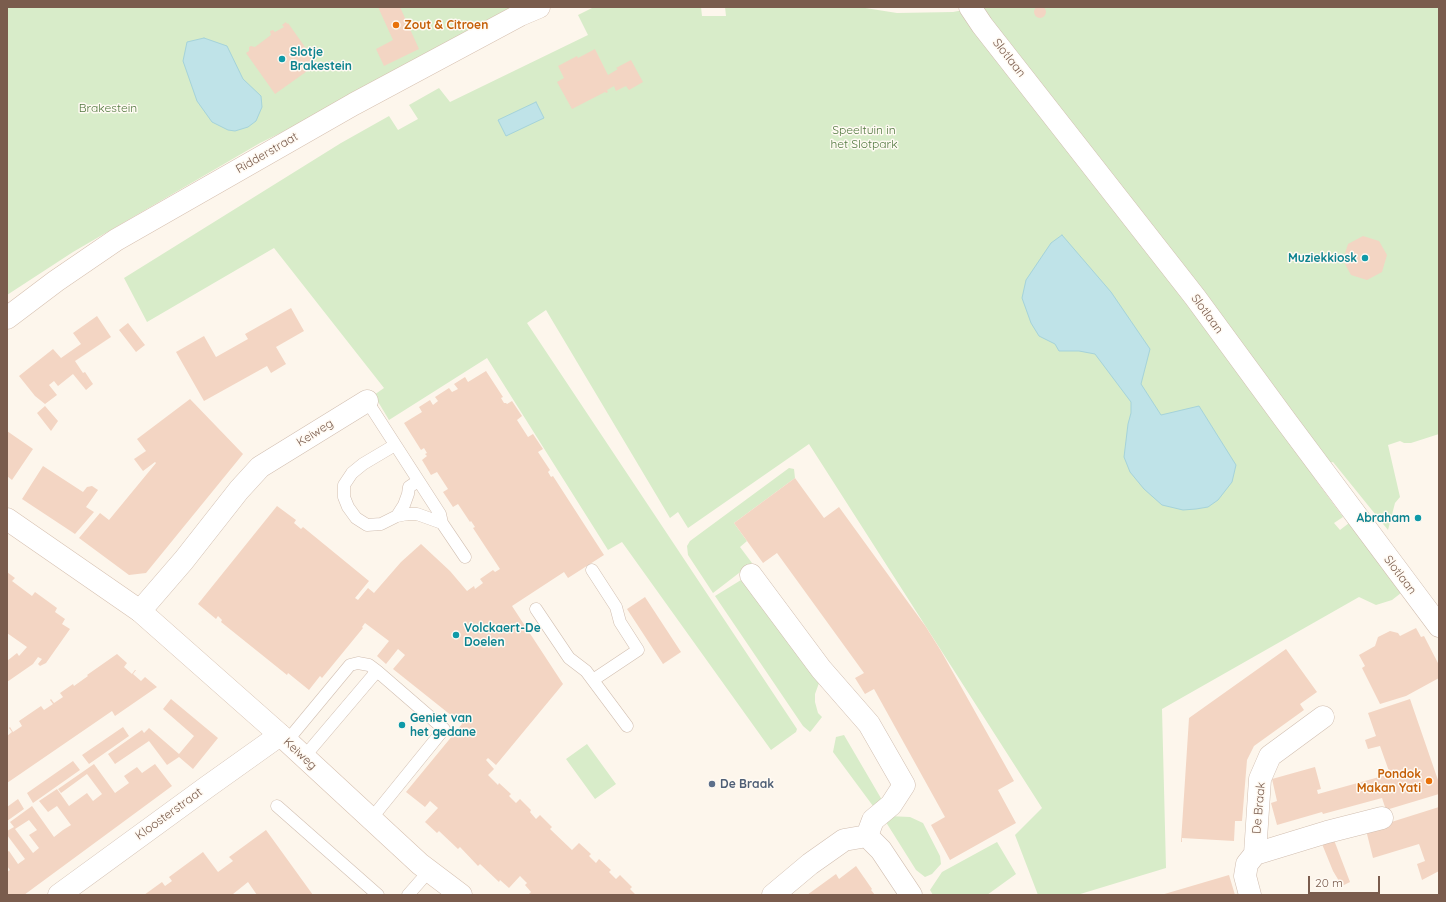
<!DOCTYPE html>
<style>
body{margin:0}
#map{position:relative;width:1446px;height:902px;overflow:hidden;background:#fdf6ec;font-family:Quicksand,sans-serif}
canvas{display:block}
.frame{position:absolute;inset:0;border:8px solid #7a5c4d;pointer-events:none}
.scale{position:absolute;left:1308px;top:876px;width:72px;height:18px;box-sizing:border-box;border:2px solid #7a5c4d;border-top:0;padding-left:5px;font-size:12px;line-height:14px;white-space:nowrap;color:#7a5c4d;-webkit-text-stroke:3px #fffaf3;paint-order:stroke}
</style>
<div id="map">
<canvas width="1446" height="902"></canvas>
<div class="frame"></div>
<div class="scale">20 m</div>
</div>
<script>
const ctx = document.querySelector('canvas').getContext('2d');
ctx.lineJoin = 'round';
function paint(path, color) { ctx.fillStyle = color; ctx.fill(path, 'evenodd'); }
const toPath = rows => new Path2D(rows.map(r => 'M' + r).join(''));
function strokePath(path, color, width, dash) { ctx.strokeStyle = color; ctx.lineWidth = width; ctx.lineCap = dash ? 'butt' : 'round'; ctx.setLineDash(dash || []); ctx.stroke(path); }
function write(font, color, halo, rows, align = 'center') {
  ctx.font = font + ' Quicksand,sans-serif'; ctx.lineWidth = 3; ctx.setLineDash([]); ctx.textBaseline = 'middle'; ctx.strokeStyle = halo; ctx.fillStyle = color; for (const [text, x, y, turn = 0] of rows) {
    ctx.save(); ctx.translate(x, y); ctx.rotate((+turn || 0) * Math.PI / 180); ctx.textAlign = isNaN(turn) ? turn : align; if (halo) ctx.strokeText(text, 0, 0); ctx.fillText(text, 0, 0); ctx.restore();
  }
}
const green = toPath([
 [7,7,521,7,360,94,260,143,73,252,7,295],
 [594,7,701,7,702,16,726,16,725,7,859,7,897,13,953,12,979,7,1439,7,1439,434,1411,443,1404,443,1400,441,1388,445,1400,497,1395,503,1388,530,1333,462,1325,464,1315,479,1343,517,1334,523,1340,530,1349,523,1401,593,1392,600,1376,605,1359,597,1162,709,1166,868,1077,895,1038,895,1015,835,1042,808,809,444,688,528,678,512,670,518,546,310,527,323,797,729,796,732,771,750,622,542,608,550,487,358,389,420,374,395,384,388,274,248,147,322,124,278,341,143,389,116,398,130,418,119,409,105,439,88,450,102,588,35,578,15],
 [789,468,794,469,795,478,734,523,747,541,740,547,752,563,713,593,688,555,687,546,690,541],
 [741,580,819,683,815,694,815,702,818,713,822,717,811,731,810,732,803,726,715,596],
 [844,735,882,800,873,806,833,752,836,737],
 [587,744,616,784,595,799,566,759],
 [888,816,910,817,923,823,940,856,941,864,932,874,925,877,916,870,884,819],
 [997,842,1016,874,987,895,933,895,930,890,942,872]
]);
const water = toPath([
 [204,38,227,46,243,79,261,96,262,107,256,121,248,127,235,131,228,130,212,122,197,101,183,61,187,42,204,38],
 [536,102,544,118,506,136,498,120,536,102],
 [1062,235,1111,292,1150,349,1141,384,1161,415,1199,406,1236,465,1232,482,1218,500,1208,507,1196,509,1183,510,1162,505,1144,489,1130,472,1124,457,1128,424,1131,413,1131,402,1095,354,1079,351,1059,351,1055,344,1039,336,1031,323,1022,298,1026,280,1051,243,1062,235]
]);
const building = toPath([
 '1034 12a6 6 0 1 1 12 0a6 6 0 1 1-12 0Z',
 [378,7,400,7,419,49,384,66,376,49,393,40],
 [286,22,287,24,288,23,317,64,275,94,246,53,249,51,249,47,251,46,255,47,271,35,270,31,273,30,275,32,284,27,282,25],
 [595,49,608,75,618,69,616,68,631,60,643,82,629,90,626,86,616,91,614,86,607,90,608,92,606,93,605,92,572,109,557,82,564,78,558,66,577,56,578,58],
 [1363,236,1379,241,1387,255,1382,272,1367,280,1351,275,1343,260,1348,244],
 [291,308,304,331,276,347,286,364,271,373,267,366,204,401,176,352,204,336,216,357,248,339,245,334],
 [97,316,111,337,75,361,83,373,85,372,93,384,86,390,73,374,58,386,54,381,49,385,57,395,45,404,35,396,19,376,53,349,61,358,81,344,73,333],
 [128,323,145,345,136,352,119,330],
 [486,371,503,397,501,398,504,403,506,403,507,404,512,401,522,416,517,420,528,437,533,434,543,449,538,452,550,470,548,472,551,477,553,476,604,555,568,578,564,572,512,606,563,684,496,765,488,758,486,760,494,769,488,775,498,785,499,783,511,794,509,796,516,803,520,799,531,810,530,812,536,819,540,815,552,827,550,829,572,850,579,843,591,854,589,856,596,863,599,859,611,870,609,872,616,879,620,875,632,887,630,889,636,895,528,895,531,892,525,885,527,883,520,876,509,888,500,880,499,882,480,864,478,866,460,847,458,849,439,831,437,833,425,822,438,808,430,801,425,807,406,792,462,724,393,669,405,655,398,649,386,664,377,656,389,641,365,623,362,627,363,628,322,678,320,676,309,690,288,673,287,675,221,622,222,620,218,616,216,619,198,604,277,506,296,520,294,523,301,529,303,527,369,581,355,598,358,600,368,588,374,593,401,562,421,544,450,571,467,591,474,586,475,589,483,583,480,579,493,570,495,572,500,569,473,528,475,527,471,521,470,522,458,504,453,507,443,492,448,489,437,472,431,475,422,460,427,456,425,454,427,453,424,448,421,450,404,423,422,412,419,407,430,400,433,405,438,401,435,397,449,388,452,392,458,389,454,384,465,377,468,382],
 [190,399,243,454,146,573,129,575,79,538,100,513,109,520,156,463,155,462,143,471,134,459,146,451,137,439],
 [45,406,58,421,51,431,37,413],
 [7,431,33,449,12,480,7,476],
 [43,466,83,492,87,487,92,486,98,490,86,507,94,512,75,534,22,499],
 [795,478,824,518,839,507,926,627,941,651,1014,781,998,790,1016,823,950,860,931,825,945,817,874,689,865,694,855,678,864,673,777,553,763,563,734,523],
 [7,572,15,578,12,581,32,596,35,592,57,608,55,612,65,619,62,624,70,629,46,663,40,666,38,664,42,659,38,657,33,664,7,682,7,661,17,653,19,656,27,647,7,633],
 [645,597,681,652,663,664,627,609],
 [1416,628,1421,637,1424,636,1439,665,1439,678,1406,696,1380,704,1362,668,1365,666,1359,655,1375,646,1378,637,1390,631,1398,633,1400,636],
 [1286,649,1317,692,1300,704,1304,710,1254,746,1247,760,1242,821,1235,821,1234,841,1182,838,1182,842,1181,842,1189,718],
 [117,654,127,663,124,667,132,674,135,670,136,670,133,674,141,681,145,677,157,687,115,716,112,711,7,783,7,736,12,732,9,728,10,727,13,732,22,726,19,721,41,706,44,710,53,704,50,700,51,699,54,703,63,697,60,693,73,684,74,686,88,676,87,675],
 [171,699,218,738,193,769,179,757,167,765,149,741,115,764,108,754,142,730,144,733,149,728,179,754,194,736,163,709],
 [1410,699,1439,783,1439,794,1386,810,1382,798,1323,814,1322,812,1277,825,1271,803,1277,801,1272,779,1315,767,1321,789,1317,790,1318,794,1390,774,1380,746,1368,749,1365,740,1376,736,1368,713],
 [123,727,129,736,89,764,82,755],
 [73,761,80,770,33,803,27,793],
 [94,764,115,793,129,783,124,776,137,767,142,773,155,764,172,786,24,895,7,895,7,872,10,870,7,866,7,852,9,851,18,864,25,859,7,835,7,831,14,827,10,822,32,806,54,837,63,830,71,825,57,806,48,812,39,801,57,789,69,806,87,793,93,801,102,794,87,774,61,793,58,789],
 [29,820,37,830,29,835,39,848,33,853,15,829],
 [18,799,24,809,7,821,7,807],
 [1439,807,1439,871,1422,880,1417,864,1425,861,1419,844,1373,858,1366,830],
 [266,830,313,895,257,895,248,882,233,894,234,895,144,895,162,882,165,886,172,881,169,877,203,852,218,872,233,861,229,857],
 [1334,840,1350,882,1342,886,1333,871,1322,844],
 [856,866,872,889,871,890,875,895,807,895,836,874,839,879],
 [1229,875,1235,895,1161,895]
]);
const lane = toPath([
 [367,401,440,514,442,523,465,557],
 [395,445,363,464,352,473,344,485,344,497,348,507,356,518,367,525,381,524,397,516,407,514,417,514,442,523],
 [397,516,404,505,408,494,409,487,418,481],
 [592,570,616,607,620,622,638,650,593,680],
 [536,609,569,658,586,671,627,726],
 [287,741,350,665,358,663,369,665,377,671,444,729,371,819],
 [304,757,377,671],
 [277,806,378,895],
 [408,895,429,871]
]);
const street = toPath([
 [970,7,982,25,1195,297,1286,421,1439,626],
 [751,575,821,669,869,724,904,785,891,805,873,820,867,836],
 [140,611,184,560,239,490,260,467,367,401],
 [867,836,881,850,911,895],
 [1255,854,1260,779,1270,756,1323,717],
 [59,895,207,787,280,735],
 [773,895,810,864,844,840,867,836],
 [1250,895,1245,876,1247,864,1255,854,1327,832,1382,818]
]);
const secondary = toPath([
 [7,318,56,281,116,240,354,104,520,15,539,7],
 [7,519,140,611,287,741,420,864,461,895]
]);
const markers = [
 [396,25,4,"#e8710a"],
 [282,59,4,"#0f9aa8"],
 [1365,258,4,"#0f9aa8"],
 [1418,518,4,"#0f9aa8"],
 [456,635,4,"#0f9aa8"],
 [402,725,4,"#0f9aa8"],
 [1429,781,4,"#e8710a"],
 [712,784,4,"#5c6f8a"]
];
const foodNames = [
 ["Zout & Citroen",404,25],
 ["Pondok",1421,774,"right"],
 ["Makan Yati",1421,788,"right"]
];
const cultureNames = [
 ["Slotje",290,52],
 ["Brakestein",290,66],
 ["Muziekkiosk",1357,258,"right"],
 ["Abraham",1410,518,"right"],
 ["Volckaert-De",464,628],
 ["Doelen",464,642],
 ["Geniet van",410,718],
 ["het gedane",410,732]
];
const streetNames = [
 ["Slotlaan",1009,58,52],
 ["Ridderstraat",267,153,-30],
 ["Slotlaan",1207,314,54],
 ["Keiweg",315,433,-32],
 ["Slotlaan",1400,575,53],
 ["Keiweg",300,754,43],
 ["De Braak",1259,808,-85],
 ["Kloosterstraat",169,814,-36]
];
const parkNames = [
 ["Brakestein",108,108],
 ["Speeltuin in",864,130],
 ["het Slotpark",864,144]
];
const serviceNames = [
 ["De Braak",720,784]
];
paint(green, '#d8ecc9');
paint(water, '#bfe3e8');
strokePath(water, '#a5d3da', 1);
paint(building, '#f3d5c3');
strokePath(lane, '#d1beb0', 13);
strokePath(street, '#d1beb0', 23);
strokePath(secondary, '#d6c0b0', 23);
strokePath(lane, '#fff', 12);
strokePath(street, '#fff', 22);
strokePath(secondary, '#fff', 22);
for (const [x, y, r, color] of markers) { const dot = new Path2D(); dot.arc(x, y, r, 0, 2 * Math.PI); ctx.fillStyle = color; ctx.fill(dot); strokePath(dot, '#fffaf3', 1.5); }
write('bold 12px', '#c56008', '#fffaf3', foodNames, 'left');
write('bold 12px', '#0d838f', '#fffaf3', cultureNames, 'left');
write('12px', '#7a5c4d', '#fffaf3', streetNames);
write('12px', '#537a41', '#fffaf3', parkNames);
write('bold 12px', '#4e5e75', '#fffaf3', serviceNames, 'left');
</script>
